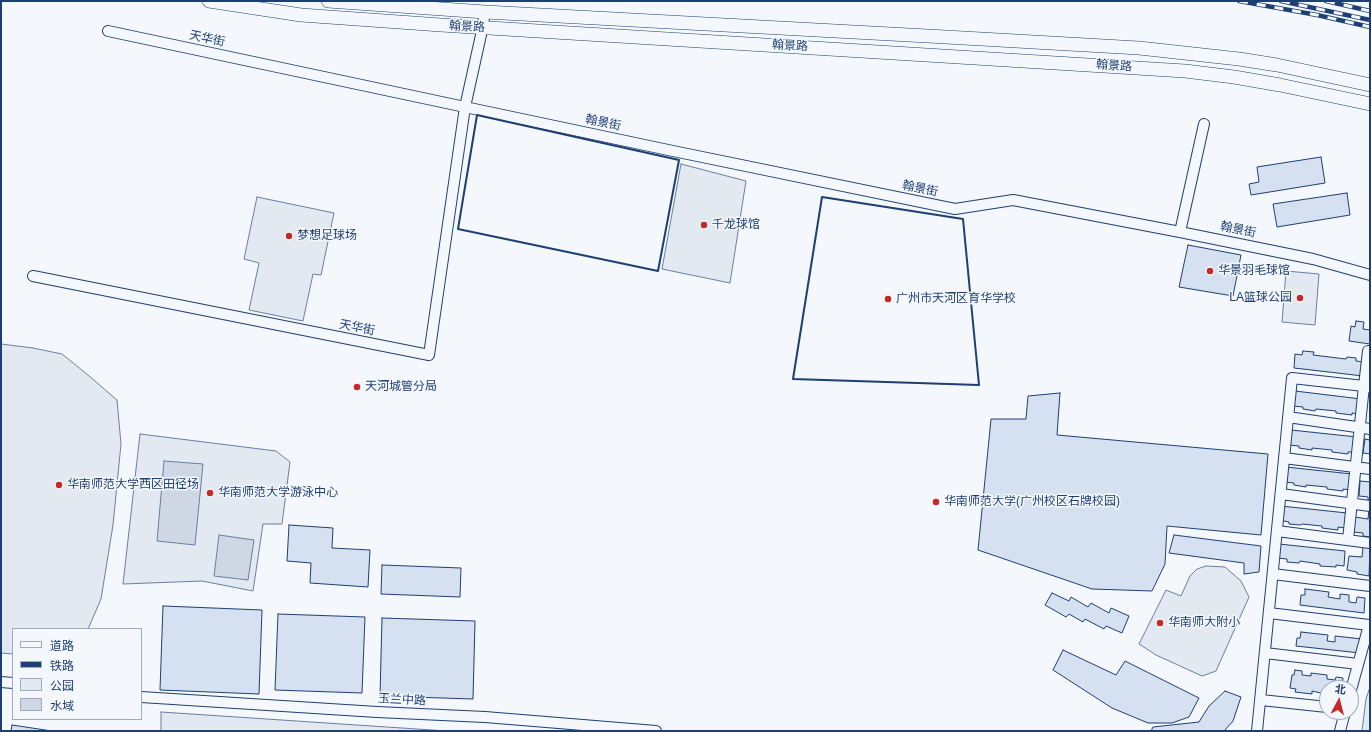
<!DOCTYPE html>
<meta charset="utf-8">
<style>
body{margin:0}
#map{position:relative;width:1371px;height:732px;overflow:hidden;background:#f4f7fb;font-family:Helvetica,"Noto Sans SC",sans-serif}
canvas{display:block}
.frame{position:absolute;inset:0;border:2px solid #1d3f73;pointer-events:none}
.legend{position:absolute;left:12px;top:628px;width:130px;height:92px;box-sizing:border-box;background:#f4f7fb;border:1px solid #9eadc5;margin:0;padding:5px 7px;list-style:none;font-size:12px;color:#1d3f73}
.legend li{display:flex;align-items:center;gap:8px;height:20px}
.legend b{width:20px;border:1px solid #9eadc5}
.north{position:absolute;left:1319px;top:680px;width:40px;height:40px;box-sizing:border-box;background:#f4f7fb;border:1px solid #9eadc5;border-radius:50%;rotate:7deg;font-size:11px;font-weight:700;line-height:16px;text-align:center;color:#1d3f73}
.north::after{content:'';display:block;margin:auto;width:14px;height:18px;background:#c62828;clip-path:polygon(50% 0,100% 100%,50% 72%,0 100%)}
</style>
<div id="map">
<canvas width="1371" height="732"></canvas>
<div class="frame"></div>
<ul class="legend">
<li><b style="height:5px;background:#f4f7fb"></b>道路</li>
<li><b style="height:5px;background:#1d3f73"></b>铁路</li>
<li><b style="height:11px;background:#e3e9f0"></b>公园</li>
<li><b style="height:11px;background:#cfd7e4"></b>水域</li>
</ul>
<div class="north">北</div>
</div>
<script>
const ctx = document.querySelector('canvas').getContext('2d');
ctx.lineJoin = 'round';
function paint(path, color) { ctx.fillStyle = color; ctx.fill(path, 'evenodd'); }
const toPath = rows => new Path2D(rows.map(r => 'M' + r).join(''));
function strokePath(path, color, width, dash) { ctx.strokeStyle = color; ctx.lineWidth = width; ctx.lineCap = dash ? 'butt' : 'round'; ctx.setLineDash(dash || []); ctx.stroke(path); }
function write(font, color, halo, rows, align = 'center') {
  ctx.font = font + ' Helvetica,"Noto Sans SC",sans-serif'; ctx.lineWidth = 3; ctx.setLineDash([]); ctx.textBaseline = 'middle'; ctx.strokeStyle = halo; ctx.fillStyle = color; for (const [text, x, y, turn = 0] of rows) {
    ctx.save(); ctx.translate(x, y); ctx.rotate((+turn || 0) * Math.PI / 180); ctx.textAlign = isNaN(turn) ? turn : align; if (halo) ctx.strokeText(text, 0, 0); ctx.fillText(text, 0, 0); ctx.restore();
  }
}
const green = toPath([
 [681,164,746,181,730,283,662,269,681,164],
 [257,197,334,213,321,275,313,274,303,321,249,310,259,263,244,259,257,197],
 [1286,271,1319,274,1315,325,1282,322,1286,271],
 [1,344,33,348,62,354,88,375,117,400,121,444,113,525,101,599,88,629,13,629,13,654,1,653,1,344],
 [140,434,276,451,290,462,282,524,263,524,253,591,202,581,123,584,140,434],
 [1206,566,1225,567,1241,581,1249,597,1216,671,1202,676,1156,655,1139,644,1166,590,1181,596,1190,576,1197,569,1206,566],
 [1370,687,1370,731,1362,731,1366,699,1370,687],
 [161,712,447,731,161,731,161,712]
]);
const water = toPath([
 [164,461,203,464,195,545,157,541,164,461],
 [219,535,254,540,248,580,214,576,219,535]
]);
const building = toPath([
 [1321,157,1325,183,1251,195,1249,184,1259,182,1257,167,1321,157],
 [1347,193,1350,215,1277,227,1273,204,1347,193],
 [1188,245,1241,255,1233,296,1179,287,1188,245],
 [1356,321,1364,322,1363,329,1370,330,1370,344,1349,341,1351,326,1355,327,1356,321],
 [1303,351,1314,352,1313,355,1346,359,1347,357,1356,358,1356,361,1364,362,1363,376,1294,368,1295,354,1302,355,1303,351],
 [1295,391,1361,399,1359,414,1352,413,1352,415,1336,413,1336,411,1316,409,1315,411,1303,409,1303,407,1293,406,1295,391],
 [1060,393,1057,435,1268,454,1261,535,1167,526,1165,564,1152,591,1092,589,978,550,991,419,1026,419,1028,396,1060,393],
 [1291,430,1357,437,1356,452,1348,452,1348,454,1332,452,1332,450,1312,448,1312,450,1299,448,1299,446,1289,445,1291,430],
 [1365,439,1370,440,1370,454,1363,453,1365,439],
 [1286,467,1352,474,1350,490,1343,489,1343,491,1327,489,1327,487,1306,485,1306,487,1294,485,1294,483,1284,482,1286,467],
 [1360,481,1370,482,1370,500,1368,500,1368,497,1359,496,1360,481],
 [1281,506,1347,513,1345,528,1338,527,1338,530,1322,528,1322,526,1302,524,1301,525,1289,524,1289,522,1279,520,1281,506],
 [1369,509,1370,537,1363,536,1363,533,1353,532,1355,517,1368,519,1369,509],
 [289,525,333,528,332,548,370,550,368,587,310,583,311,563,287,561,289,525],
 [1174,535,1261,546,1259,572,1244,574,1244,563,1169,553,1174,535],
 [1279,544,1345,551,1344,566,1336,565,1336,567,1320,566,1320,564,1300,561,1299,563,1287,562,1287,559,1277,558,1279,544],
 [1363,547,1370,548,1369,576,1357,574,1357,572,1347,570,1349,556,1362,557,1363,547],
 [382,565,461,568,460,597,381,594,382,565],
 [1305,589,1329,592,1328,597,1340,599,1340,594,1349,595,1349,602,1356,603,1357,597,1365,598,1364,613,1300,605,1301,595,1305,595,1305,589],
 [1052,593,1069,601,1071,597,1088,607,1091,603,1109,613,1111,608,1129,616,1122,633,1106,626,1104,629,1085,619,1083,622,1069,614,1066,617,1045,605,1052,593],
 [163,606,262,610,259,694,160,690,163,606],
 [278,614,365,617,362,693,275,690,278,614],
 [382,618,475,621,473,699,380,696,382,618],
 [1301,632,1328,635,1327,641,1335,642,1335,636,1362,639,1360,653,1296,646,1297,638,1300,638,1301,632],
 [1063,650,1116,675,1125,661,1199,698,1189,717,1172,723,1148,723,1112,708,1053,670,1063,650],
 [1295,670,1302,671,1302,675,1311,676,1311,673,1327,675,1327,679,1335,680,1336,677,1343,678,1342,688,1327,688,1327,696,1321,696,1321,693,1312,691,1312,694,1295,692,1296,689,1290,688,1292,675,1294,675,1295,670],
 [1225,691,1241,697,1233,721,1224,731,1151,731,1153,727,1199,722,1209,706,1225,691],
 [12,725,52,731,11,731,12,725]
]);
const minor = toPath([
 [108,31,465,107,481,35,485,12],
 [1180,232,1204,124],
 [33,276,429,355,465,107,673,151,955,209,1013,200,1180,232,1313,259,1370,275],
 [1288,417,1370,429],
 [1284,458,1370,469],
 [1281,494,1370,506],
 [1277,531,1370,543],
 [1348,540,1364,386,1369,387],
 [1273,574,1370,586],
 [1269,613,1369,625,1351,690],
 [1265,653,1358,664],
 [1,682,13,683],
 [141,697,377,712,485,717,656,731],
 [1261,700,1327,707],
 [1257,731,1292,378,1364,386,1368,351,1370,351],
 [1340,731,1345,712]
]);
const tertiary = toPath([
 [209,1,301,15,441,25,1185,71,1234,77,1280,85,1370,104],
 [328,1,485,12,946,37,1139,48,1239,59,1277,65,1370,85]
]);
const rail = toPath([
 [1239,1,1317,15,1370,27],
 [1281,1,1370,20],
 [1326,1,1370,11]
]);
const wall = toPath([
 [477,115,679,160,658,271,458,229,477,115],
 [822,197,963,219,979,385,793,379,822,197]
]);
const markers = [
 [704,225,4,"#c62828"],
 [289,236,4,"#c62828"],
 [1210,271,4,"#c62828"],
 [1300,298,4,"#c62828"],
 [888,299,4,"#c62828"],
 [357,387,4,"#c62828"],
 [59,485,4,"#c62828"],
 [210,493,4,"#c62828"],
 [936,502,4,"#c62828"],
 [1160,623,4,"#c62828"]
];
const streetNames = [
 ["翰景路",467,27,3],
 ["天华街",207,39,12],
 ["翰景路",790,46,3],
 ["翰景路",1114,66,4],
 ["翰景街",603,123,12],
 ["翰景街",920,189,12],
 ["翰景街",1238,230,12],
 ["天华街",357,328,11],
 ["玉兰中路",402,700,3]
];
const poiNames = [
 ["千龙球馆",712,225],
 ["梦想足球场",297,236],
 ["华景羽毛球馆",1218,271],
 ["LA篮球公园",1292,298,"right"],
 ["广州市天河区育华学校",896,299],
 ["天河城管分局",365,387],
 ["华南师范大学西区田径场",67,485],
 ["华南师范大学游泳中心",218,493],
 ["华南师范大学(广州校区石牌校园)",944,502],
 ["华南师大附小",1168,623]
];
paint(green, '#e3e9f0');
strokePath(green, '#687fa3', 1);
paint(water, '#cfd7e4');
strokePath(water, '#687fa3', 1);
paint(building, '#d5e0f0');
strokePath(building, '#1d3f73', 1);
strokePath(minor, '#1d3f73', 12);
strokePath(tertiary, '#1d3f73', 14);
strokePath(minor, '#f4f7fb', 10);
strokePath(tertiary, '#f4f7fb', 13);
strokePath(rail, '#1d3f73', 4.5);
strokePath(rail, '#f4f7fb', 3, [9]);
strokePath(wall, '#1d3f73', 2);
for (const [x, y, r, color] of markers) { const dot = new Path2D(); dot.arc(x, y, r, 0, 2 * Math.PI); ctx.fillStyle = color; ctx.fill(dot); strokePath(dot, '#f4f7fb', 1.5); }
write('12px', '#1d3f73', '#f4f7fb', streetNames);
write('12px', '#1d3f73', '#f4f7fb', poiNames, 'left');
</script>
